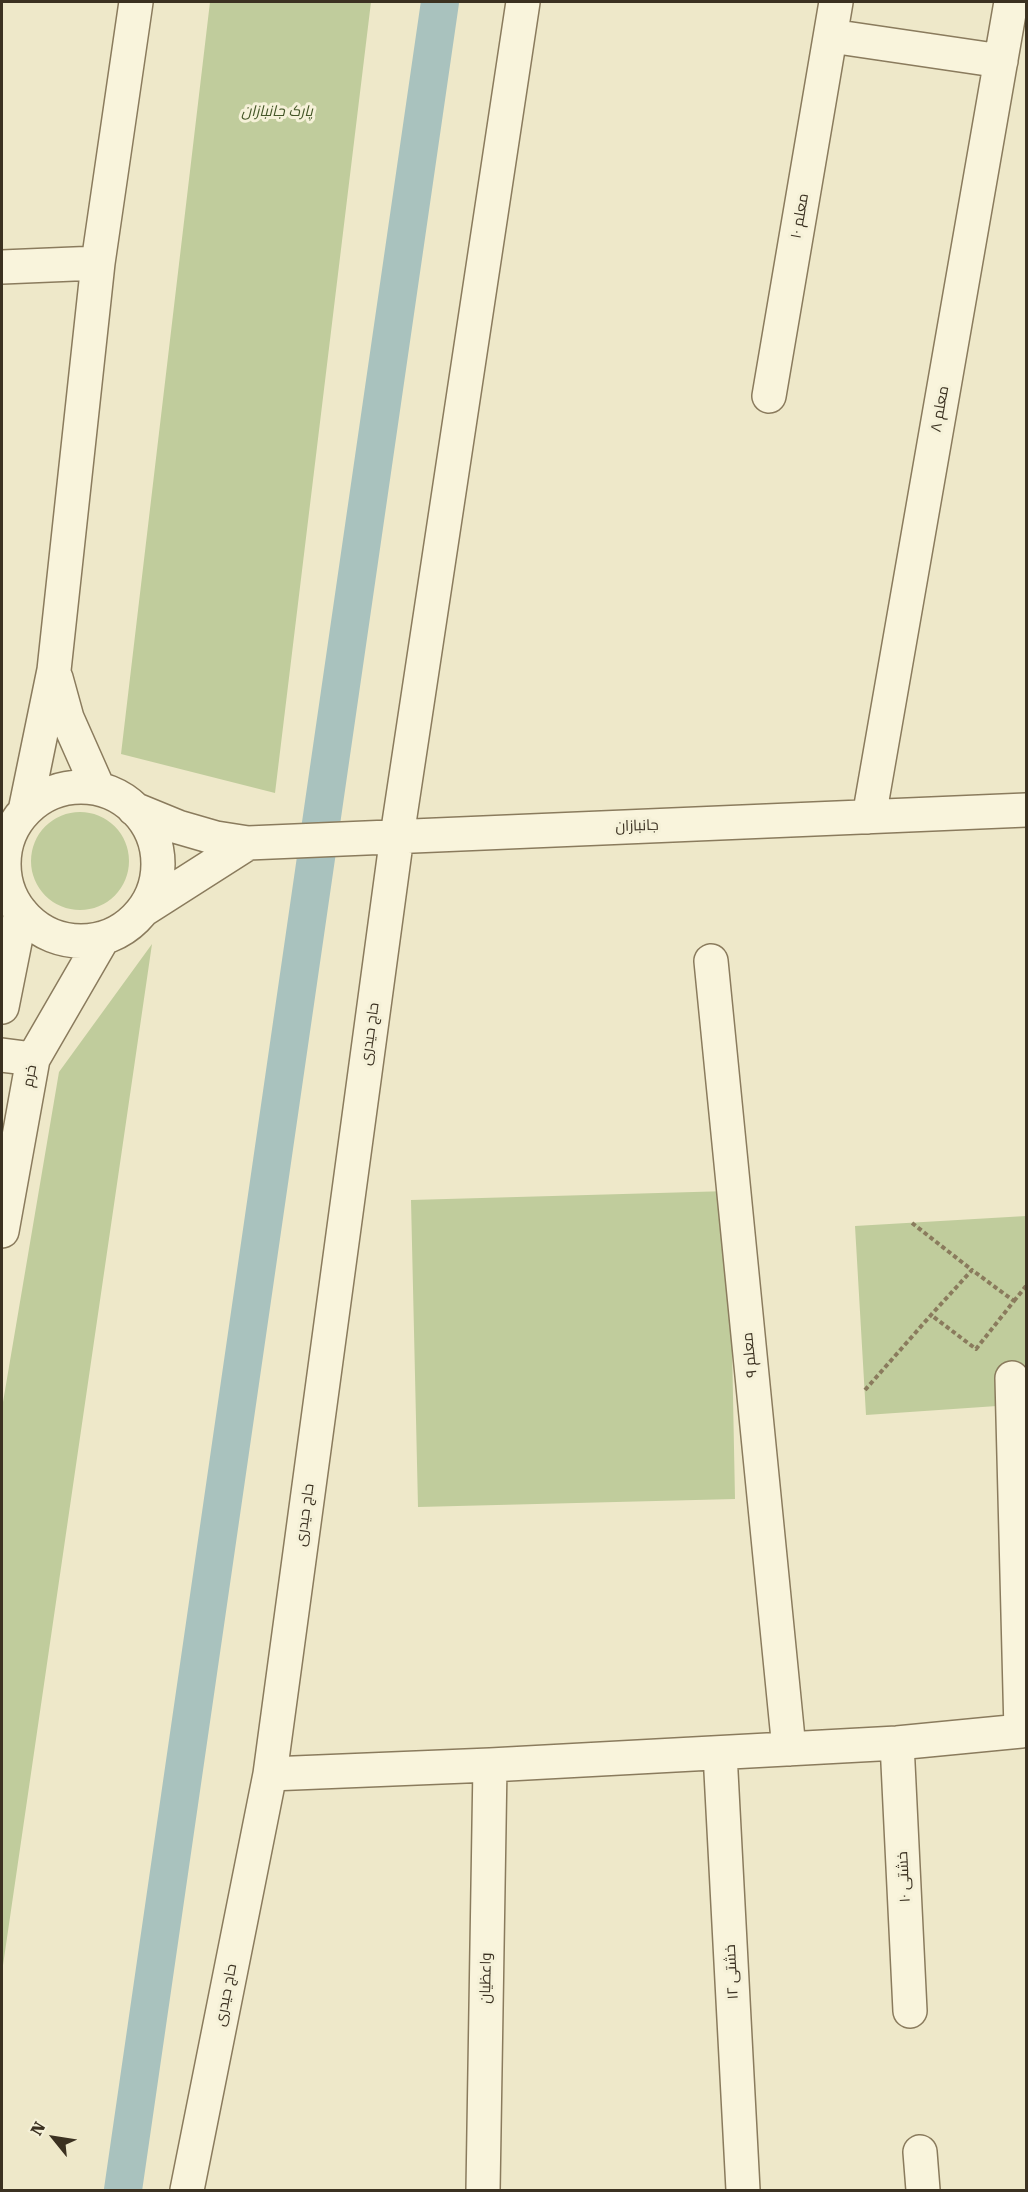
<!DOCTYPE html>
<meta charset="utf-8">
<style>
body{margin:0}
#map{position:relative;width:1028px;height:2192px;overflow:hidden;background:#eee8c9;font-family:"Roboto Serif",serif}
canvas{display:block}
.frame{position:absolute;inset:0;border:3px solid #3b3121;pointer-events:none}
.north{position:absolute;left:24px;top:2108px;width:60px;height:60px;-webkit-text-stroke:4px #f5f1d8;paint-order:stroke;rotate:300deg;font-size:16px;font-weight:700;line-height:24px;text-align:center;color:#3b3121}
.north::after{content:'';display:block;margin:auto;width:21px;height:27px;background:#3b3121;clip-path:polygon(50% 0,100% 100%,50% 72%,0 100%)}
</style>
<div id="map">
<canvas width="1028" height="2192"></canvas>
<div class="frame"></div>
<div class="north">N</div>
</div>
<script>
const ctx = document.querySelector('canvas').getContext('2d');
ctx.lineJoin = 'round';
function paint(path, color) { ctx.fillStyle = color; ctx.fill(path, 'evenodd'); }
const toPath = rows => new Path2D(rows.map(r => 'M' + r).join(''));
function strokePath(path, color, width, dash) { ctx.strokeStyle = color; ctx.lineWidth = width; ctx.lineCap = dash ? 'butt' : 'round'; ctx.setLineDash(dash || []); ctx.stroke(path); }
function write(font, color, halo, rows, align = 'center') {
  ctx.font = font + ' "Roboto Serif",Cairo,serif'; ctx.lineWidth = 6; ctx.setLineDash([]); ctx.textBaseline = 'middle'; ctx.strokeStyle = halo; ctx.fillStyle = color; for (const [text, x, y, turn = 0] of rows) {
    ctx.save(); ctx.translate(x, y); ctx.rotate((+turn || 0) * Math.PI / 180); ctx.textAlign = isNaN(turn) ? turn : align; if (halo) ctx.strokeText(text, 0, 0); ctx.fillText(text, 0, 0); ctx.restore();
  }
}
const green = toPath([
 [210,2,371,2,275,793,121,754],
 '31 861a49 49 0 1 1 98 0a49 49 0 1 1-98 0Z',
 [152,944,2,1972,2,1408,59,1072],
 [729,1191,735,1499,418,1507,411,1200],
 [1026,1216,1026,1404,866,1415,855,1226]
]);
const canal = toPath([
 [123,2190,440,2]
]);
const path = toPath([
 [912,1223,972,1270],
 [1014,1301,1026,1286],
 [865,1390,931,1315,972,1270,1014,1301,976,1349,931,1315]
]);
const minor = toPath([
 [831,36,1001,61],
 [2,267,98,263],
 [769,396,836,2],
 [56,678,67,718,98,788],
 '4 864a77 77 0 1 1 154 0a77 77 0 1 1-154 0Z',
 [134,809,178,827,216,838,248,843,1026,810],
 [25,811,54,670,98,263,136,2],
 [869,817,1011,2],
 [143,910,248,843],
 [711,961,789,1749],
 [2,1007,21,912],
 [2,1055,33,1059],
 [2,1231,33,1059,103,938],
 [1012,1378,1021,1731,1026,1730],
 [897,1743,910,2011],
 [720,1753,743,2190],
 [270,1774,490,1765,897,1743,1021,1731],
 [920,2152,923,2190],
 [187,2190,270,1774,397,836,523,2],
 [483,2190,490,1765]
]);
const parkNames = [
 ["پارک جانبازان",277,112]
];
const streetNames = [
 ["معلم ۱۰",800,216,-80],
 ["معلم ۸",940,409,-80],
 ["جانبازان",637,826,-2],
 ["حاج حیدری",370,1034,-82],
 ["خرم",30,1076,-79],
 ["معلم ۹",750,1355,-96],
 ["حاج حیدری",305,1515,-82],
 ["خشتی ۱۰",904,1877,-93],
 ["خشتی ۱۲",732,1972,-93],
 ["واعظیان",486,1978,-89],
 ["حاج حیدری",226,1995,-79]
];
paint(green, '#c0cc9c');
strokePath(canal, '#a9c2be', 38);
strokePath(minor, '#8a7b5d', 36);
strokePath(path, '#8a7b5d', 4, [4.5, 3]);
strokePath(minor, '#f9f4dc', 33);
write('italic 15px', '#455728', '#f5f1d8', parkNames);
write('15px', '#3b3121', '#f5f1d8', streetNames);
</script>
